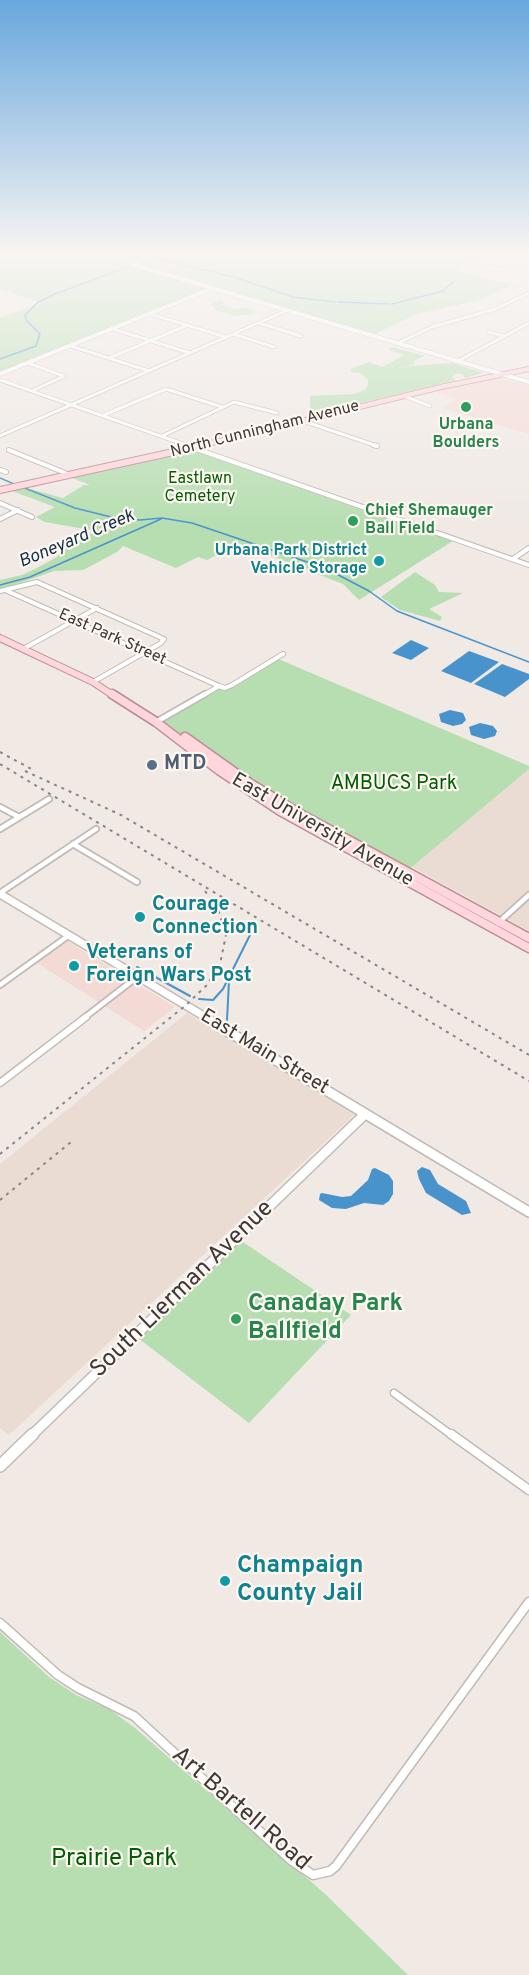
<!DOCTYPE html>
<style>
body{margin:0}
canvas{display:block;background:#f0e9e4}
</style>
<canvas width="529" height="1975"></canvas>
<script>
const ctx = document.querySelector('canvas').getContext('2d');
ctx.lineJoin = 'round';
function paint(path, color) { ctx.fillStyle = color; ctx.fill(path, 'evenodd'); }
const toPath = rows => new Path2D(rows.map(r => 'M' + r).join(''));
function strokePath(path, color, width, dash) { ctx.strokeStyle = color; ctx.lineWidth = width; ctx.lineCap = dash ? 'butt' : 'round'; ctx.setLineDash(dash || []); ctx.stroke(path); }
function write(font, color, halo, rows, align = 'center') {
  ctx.font = font + ' Overpass,sans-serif'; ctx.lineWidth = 4.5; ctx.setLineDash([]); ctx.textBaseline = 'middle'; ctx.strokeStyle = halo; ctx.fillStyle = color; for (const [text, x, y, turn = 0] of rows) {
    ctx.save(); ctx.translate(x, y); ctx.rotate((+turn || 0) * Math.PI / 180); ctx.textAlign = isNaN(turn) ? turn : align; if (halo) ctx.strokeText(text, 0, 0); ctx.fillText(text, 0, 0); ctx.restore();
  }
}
const commercial = toPath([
 [499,378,529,384,529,434,443,408,457,399,433,391],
 [67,941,175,1007,144,1031,37,963]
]);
const built = toPath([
 [529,769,529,931,412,867],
 [187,1013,354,1115,9,1435,0,1428,0,1164]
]);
const green = toPath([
 [0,253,489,253,454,270,512,285,480,300,417,314,370,336,131,262,208,288,0,373,0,318,42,303,0,289],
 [219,300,226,302,221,305,238,309,246,307,255,310,255,314,237,316,215,310,215,307,211,304],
 [392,347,425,356,413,361,415,364,394,369,410,366,452,363,484,373,464,378,463,374,456,374,452,377,456,380,315,414,310,410,310,396,354,394,365,390,368,385,368,380,360,373,351,372,351,369,368,362,382,367,405,355,389,350],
 [192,451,200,452,456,539,359,600,343,584,238,543,207,560,198,557,176,568,123,546,117,552,83,570,54,571,0,590,0,580,22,575,37,568,57,557,62,549,96,531,45,522,36,517,55,507,12,491,27,488,63,498,84,485,90,485,70,477],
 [415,572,435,585,439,592,463,593,429,609,442,617,440,621,400,610,381,597],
 [276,658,529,766,529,769,406,872,227,767,161,720,219,686,225,688],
 [240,1240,351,1315,249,1423,138,1338],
 [0,1632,49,1677,76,1695,109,1709,135,1728,324,1893,408,1975,0,1975]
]);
const water = toPath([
 [411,640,429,648,411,660,392,653],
 [469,651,499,662,471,683,441,671],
 [502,664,529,674,529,679,505,697,474,684],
 [450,710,463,713,466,720,462,724,453,726,441,722,439,714],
 [480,723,493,726,497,731,495,736,484,739,471,735,469,727],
 [422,1167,430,1170,438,1184,466,1201,471,1213,462,1215,426,1193,419,1179,417,1171],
 [375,1168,389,1175,393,1181,393,1194,389,1201,383,1205,364,1203,346,1209,332,1208,319,1200,320,1194,322,1193,342,1197,351,1196,368,1180,372,1169]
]);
const streamFar1 = toPath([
 [157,258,181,264],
 [183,265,234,277,293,297,335,302],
 [338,302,389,304],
 [392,304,443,291,453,282],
 [0,359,36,346,40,334,27,321,25,315,37,303,55,294,134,265],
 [0,478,14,484],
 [22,487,75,508,115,518,140,520,162,518,192,523,325,568,369,591,397,611,529,662],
 [0,585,30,577,161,519]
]);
const stream = toPath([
 [137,967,190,996],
 [199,999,213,1000,223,989,252,931,253,921],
 [227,1020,229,981]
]);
const streetFar4 = toPath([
 [524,257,517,264,504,270,491,268,529,255],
 [529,278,529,281],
 [150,314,226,337],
 [259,323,301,336],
 [113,329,190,353],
 [488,332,504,336],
 [233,334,274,347],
 [396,344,432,327,495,309,529,293],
 [71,346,149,371],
 [109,358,188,325],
 [456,362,529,323],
 [28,363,64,376],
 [0,380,189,446],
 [32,391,64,376],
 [404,396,430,406],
 [104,415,166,389,222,407],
 [303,421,377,446],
 [0,436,288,310],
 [162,436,234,402,277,413]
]);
const streetFar3 = toPath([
 [185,445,529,565],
 [373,445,377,446],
 [9,450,70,475],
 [0,470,6,472],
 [0,503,32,517],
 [0,519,18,510],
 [513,559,529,548],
 [5,590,219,686],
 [0,591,37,582,164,639,161,643,93,682],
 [23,649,97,608],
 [202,696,219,686,225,688,232,685,283,654]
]);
const streetFar2 = toPath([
 [156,722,205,694],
 [0,807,19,817],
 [0,829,49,799],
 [73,844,137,882],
 [0,893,96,829],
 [498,923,529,895],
 [0,985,68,936],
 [84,1018,137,977]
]);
const streetFar1 = toPath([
 [0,1083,86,1017],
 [394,1393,453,1436]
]);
const street = toPath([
 [451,1434,529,1490],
 [0,1623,58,1675,78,1688,134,1716,292,1861,313,1875,330,1871,336,1866,529,1602]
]);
const secondaryFar3 = toPath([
 [158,253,131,264,529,382],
 [0,374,213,288]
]);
const secondaryFar2 = toPath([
 [0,894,207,1018]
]);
const secondaryFar1 = toPath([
 [204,1017,529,1212],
 [31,1436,365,1114]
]);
const secondary = toPath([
 [0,1466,33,1434]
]);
const primaryFar2 = toPath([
 [199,446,441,387,529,369]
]);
const primaryFar1 = toPath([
 [0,490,205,445],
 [0,638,93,682,114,696]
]);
const primary = toPath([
 [112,694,156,722,220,771,280,811,529,948],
 [185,737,251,784,297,812,529,938]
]);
const rail = toPath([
 [0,752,35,771],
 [0,764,529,1081],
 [25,771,121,815,529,1055],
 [0,1154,185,1006,207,985,220,964,226,935,218,909,205,891],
 [0,1200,71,1142]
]);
const markers = [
 [466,407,6,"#2e9e5b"],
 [353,521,6,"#2e9e5b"],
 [379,561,6,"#0f9aa8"],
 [152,765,6,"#5c6f8a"],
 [140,917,6,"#0f9aa8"],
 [74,966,6,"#0f9aa8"],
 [236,1319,6,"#2e9e5b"],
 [225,1581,6,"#0f9aa8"]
];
const farLeisurenames = [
 ["Urbana",466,426],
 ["Boulders",466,444],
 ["Chief Shemauger",365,512,"left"],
 ["Ball Field",365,530,"left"]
];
const farStreetnames = [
 ["North Cunningham Avenue",265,430,-14],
 ["East Park Street",112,638,24]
];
const farParknames = [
 ["Eastlawn",200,480],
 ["Cemetery",200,498]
];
const farCulturenames = [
 ["Urbana Park District",367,552],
 ["Vehicle Storage",367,570]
];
const farWaternames = [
 ["Boneyard Creek",77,540,-23]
];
const serviceNames = [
 ["MTD",164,765]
];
const parkNames = [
 ["AMBUCS Park",394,785]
];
const streetNames = [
 ["East University Avenue",322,831,30],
 ["East Main Street",264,1053,31]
];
const cultureNames = [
 ["Courage",152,906],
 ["Connection",152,929],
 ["Veterans of",86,954],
 ["Foreign Wars Post",86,977]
];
const nearStreetnames = [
 ["South Lierman Avenue",183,1290,-44],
 ["Art Bartell Road",240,1810,41]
];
const nearLeisurenames = [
 ["Canaday Park",248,1305],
 ["Ballfield",248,1333]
];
const nearCulturenames = [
 ["Champaign",237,1567],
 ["County Jail",237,1595]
];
const nearParknames = [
 ["Prairie Park",114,1860]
];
paint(commercial, '#f4dad4');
paint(built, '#eadcd3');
paint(green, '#b6deb1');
paint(water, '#4993cc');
strokePath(streamFar1, '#4993cc', 1.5);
strokePath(stream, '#4993cc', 2);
strokePath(streetFar4, '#c1bab6', 4.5);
strokePath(streetFar3, '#c1bab6', 6);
strokePath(streetFar2, '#c1bab6', 8);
strokePath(streetFar1, '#c1bab6', 9);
strokePath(street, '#c1bab6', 11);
strokePath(secondaryFar3, '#c1bab6', 5);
strokePath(secondaryFar2, '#c1bab6', 10);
strokePath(secondaryFar1, '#c1bab6', 12);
strokePath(secondary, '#c1bab6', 14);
strokePath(primaryFar2, '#ba8e93', 6);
strokePath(primaryFar1, '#ba8e93', 8);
strokePath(primary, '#ba8e93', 11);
strokePath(streetFar4, '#fff', 3);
strokePath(streetFar3, '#fff', 4);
strokePath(streetFar2, '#fff', 4.5);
strokePath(streetFar1, '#fff', 6);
strokePath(street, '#fff', 8);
strokePath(secondaryFar3, '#fff', 4);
strokePath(secondaryFar2, '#fff', 7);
strokePath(secondaryFar1, '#fff', 9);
strokePath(secondary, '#fff', 11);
strokePath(primaryFar2, '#fed6dc', 4.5);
strokePath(primaryFar1, '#fed6dc', 6);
strokePath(primary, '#fed6dc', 8);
strokePath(rail, '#8a8582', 2, [3, 5]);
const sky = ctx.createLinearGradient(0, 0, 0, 529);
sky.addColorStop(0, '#68a7dd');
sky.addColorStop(0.48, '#f8f5f3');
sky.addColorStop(1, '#f8f5f300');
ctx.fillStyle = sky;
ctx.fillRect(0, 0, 529, 529);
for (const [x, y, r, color] of markers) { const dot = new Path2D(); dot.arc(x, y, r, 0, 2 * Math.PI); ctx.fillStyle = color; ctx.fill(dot); strokePath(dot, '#fef6f1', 2); }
write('bold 16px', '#27864d', '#fef6f1', farLeisurenames);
write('16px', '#3d3a38', '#fef6f1', farStreetnames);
write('16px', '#005e00', '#fef6f1', farParknames);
write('bold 16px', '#0d838f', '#fef6f1', farCulturenames, 'right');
write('italic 18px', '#12324a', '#fef6f1', farWaternames);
write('bold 20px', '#4e5e75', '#fef6f1', serviceNames, 'left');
write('20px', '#005e00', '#fef6f1', parkNames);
write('20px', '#3d3a38', '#fef6f1', streetNames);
write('bold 20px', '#0d838f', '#fef6f1', cultureNames, 'left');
write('24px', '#3d3a38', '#fef6f1', nearStreetnames);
write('bold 24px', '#27864d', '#fef6f1', nearLeisurenames, 'left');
write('bold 24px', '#0d838f', '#fef6f1', nearCulturenames, 'left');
write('24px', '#005e00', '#fef6f1', nearParknames);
</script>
